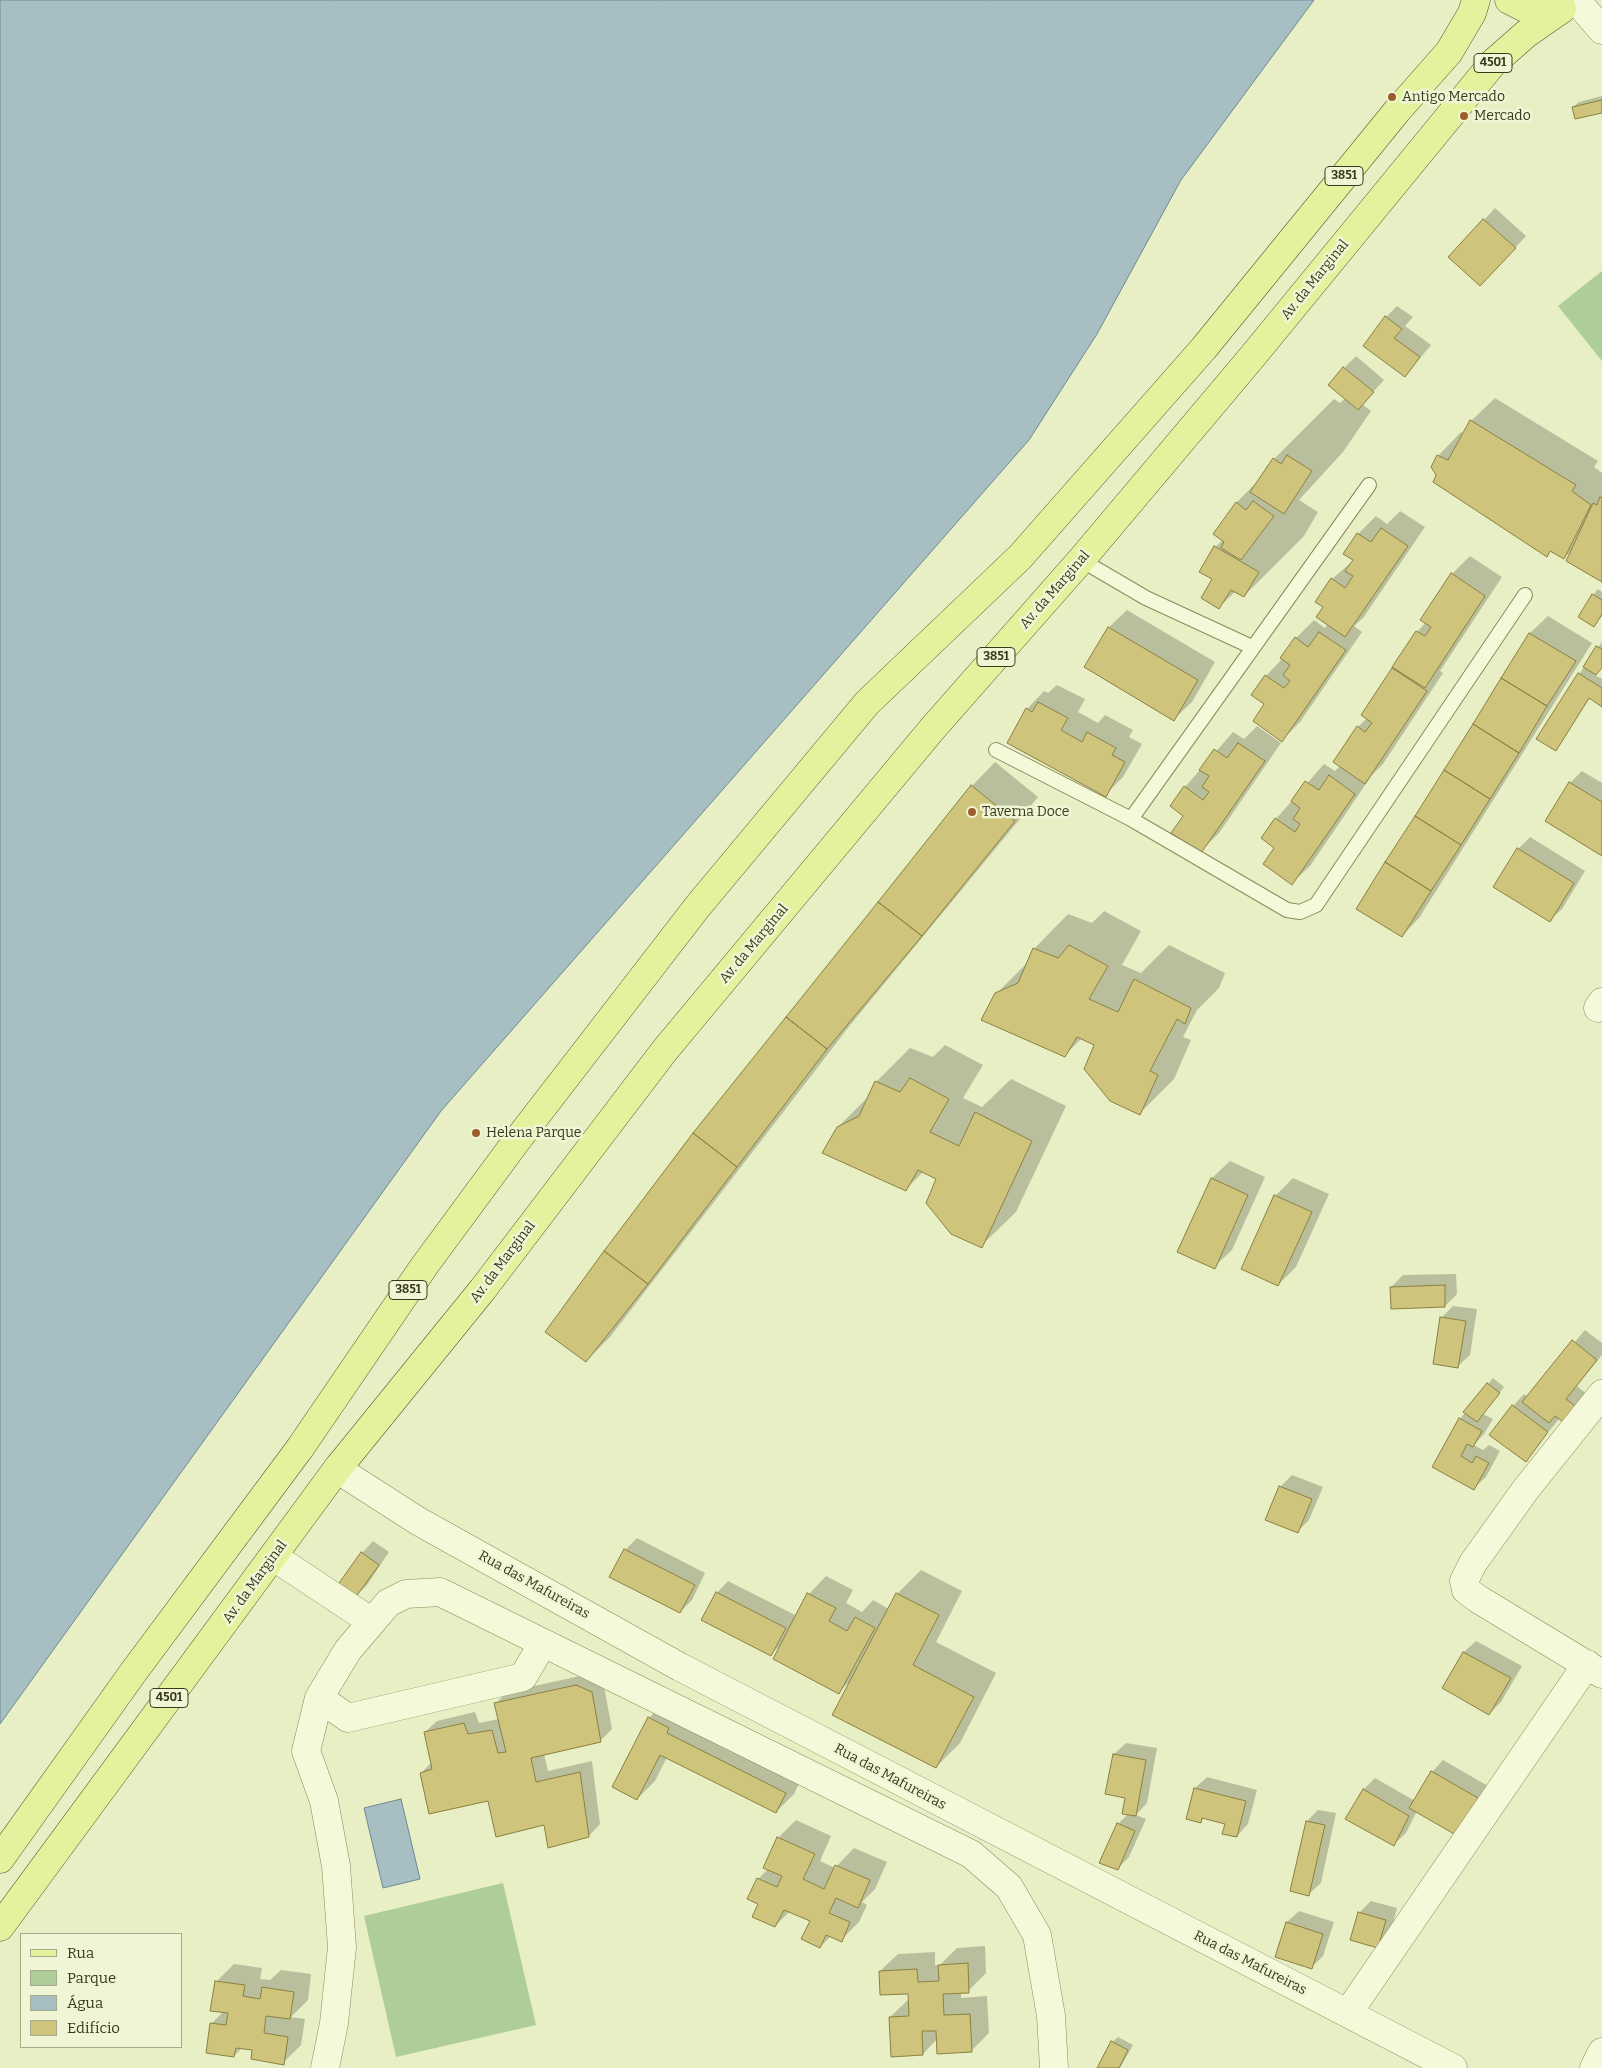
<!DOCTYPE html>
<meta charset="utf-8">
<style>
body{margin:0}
#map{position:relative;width:1602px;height:2068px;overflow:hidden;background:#e8efc5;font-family:Bitter,serif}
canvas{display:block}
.legend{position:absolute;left:20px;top:1933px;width:162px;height:115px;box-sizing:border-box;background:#f0f6d5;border:1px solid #a7aa8c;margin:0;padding:6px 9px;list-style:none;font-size:15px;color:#3a391f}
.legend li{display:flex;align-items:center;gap:10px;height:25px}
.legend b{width:25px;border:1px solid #a7aa8c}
</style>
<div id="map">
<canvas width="1602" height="2068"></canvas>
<ul class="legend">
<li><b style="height:6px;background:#e5f29d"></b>Rua</li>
<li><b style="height:14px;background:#afcd99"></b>Parque</li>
<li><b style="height:14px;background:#a7bec2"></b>Água</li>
<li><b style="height:14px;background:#cec47b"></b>Edifício</li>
</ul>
</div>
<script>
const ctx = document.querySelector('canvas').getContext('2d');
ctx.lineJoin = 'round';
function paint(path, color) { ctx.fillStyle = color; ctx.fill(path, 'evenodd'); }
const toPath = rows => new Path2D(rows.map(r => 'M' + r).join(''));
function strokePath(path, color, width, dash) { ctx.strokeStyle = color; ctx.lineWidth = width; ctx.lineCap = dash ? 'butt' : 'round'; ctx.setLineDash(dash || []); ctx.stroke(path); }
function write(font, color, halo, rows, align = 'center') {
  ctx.font = font + ' Bitter,serif'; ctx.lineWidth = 5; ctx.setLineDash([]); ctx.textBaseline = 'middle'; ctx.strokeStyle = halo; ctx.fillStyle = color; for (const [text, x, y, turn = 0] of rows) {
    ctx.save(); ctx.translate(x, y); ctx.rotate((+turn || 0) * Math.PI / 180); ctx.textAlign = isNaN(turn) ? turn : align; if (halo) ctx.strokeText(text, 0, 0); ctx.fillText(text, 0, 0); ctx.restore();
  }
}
const green = toPath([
 [1602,271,1602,361,1558,306],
 [503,1883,536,2025,396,2057,364,1916]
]);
const water = toPath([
 [0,0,1314,0,1181,180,1097,334,1029,440,441,1111,0,1724,0,0],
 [401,1799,420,1879,383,1888,364,1808,401,1799]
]);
const shadow = toPath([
 [1602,96,1602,112,1573,107,1579,102],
 [1495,208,1526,236,1492,273,1450,257],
 [1397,306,1413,317,1405,326,1431,345,1405,376,1386,317],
 [1356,356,1384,380,1362,404,1371,411,1343,452,1299,500,1318,512,1304,536,1244,596,1236,591,1219,607,1214,579,1215,547,1223,540,1236,503,1260,479,1274,459,1334,399,1340,403,1346,398,1344,368],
 [1495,398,1598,461,1594,467,1602,473,1602,581,1574,548,1564,558,1551,550,1547,555,1438,474,1438,456,1461,432,1464,434,1471,421],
 [1400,511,1425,527,1363,618,1354,626,1362,632,1300,722,1282,740,1266,704,1266,676,1283,658,1296,638,1314,620,1325,628,1328,624,1324,607,1332,579,1354,560,1358,534,1376,516,1387,524],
 [1470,556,1502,577,1440,671,1443,673,1383,764,1372,775,1310,866,1292,883,1276,848,1276,819,1324,764,1335,771,1340,766,1358,727,1367,718,1393,669,1417,632,1426,622,1422,620,1452,574],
 [1598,589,1602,592,1602,616,1594,625,1593,595],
 [1127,610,1215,662,1192,702,1174,719,1086,667,1109,627],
 [1548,616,1592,643,1419,918,1402,936,1358,908,1530,633],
 [1602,642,1602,667,1595,675,1602,679,1602,705,1590,698,1556,750,1579,674],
 [1057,685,1085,699,1078,712,1098,723,1105,715,1133,730,1129,737,1142,744,1123,777,1105,795,1027,709,1044,691,1048,693],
 [1257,726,1281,743,1219,833,1201,851,1185,815,1185,787,1233,732,1244,739],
 [995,762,1038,797,851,1024,610,1337,586,1361,972,786],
 [1582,771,1602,783,1602,854,1547,821,1570,783],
 [1530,837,1585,871,1562,909,1550,920,1518,849],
 [1104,911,1141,931,1122,965,1141,973,1169,945,1225,973,1219,988,1197,1010,1183,1037,1191,1040,1174,1079,1140,1113,1096,1045,1082,1038,1064,1056,996,994,1028,962,1034,949,1068,914,1092,923],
 [945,1045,983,1065,963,1098,982,1107,1011,1079,1066,1106,1016,1212,981,1246,937,1178,924,1171,906,1189,838,1127,870,1095,876,1082,910,1048,933,1057],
 [1230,1161,1265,1177,1232,1250,1214,1267,1179,1251,1212,1178],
 [1293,1178,1329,1194,1296,1267,1278,1285,1275,1196],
 [1456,1274,1457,1294,1445,1306,1391,1287,1403,1275],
 [1453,1306,1477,1309,1470,1355,1458,1366,1441,1318],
 [1585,1330,1602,1343,1602,1355,1577,1386,1589,1396,1560,1418,1525,1460,1513,1406,1524,1394,1528,1397],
 [1493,1378,1504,1387,1483,1414,1493,1419,1484,1434,1474,1445,1483,1450,1489,1445,1500,1451,1486,1477,1474,1488,1433,1466,1460,1419],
 [1292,1475,1323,1487,1309,1520,1297,1532,1280,1487],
 [637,1538,705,1573,692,1600,680,1612,611,1577,625,1550],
 [373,1541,389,1552,367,1585,355,1597,362,1553],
 [921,1570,962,1591,936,1642,996,1673,960,1743,936,1767,852,1679,839,1692,781,1645,771,1654,717,1593,728,1581,797,1616,809,1594,826,1576,853,1590,846,1603,862,1612,873,1600,889,1609,897,1594],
 [1476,1641,1522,1666,1501,1702,1489,1714,1444,1688,1464,1652],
 [589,1674,603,1681,612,1729,600,1741,544,1754,548,1771,592,1761,600,1824,589,1836,545,1823,421,1773,432,1762,425,1732,437,1721,475,1712,479,1723,499,1719,495,1704,507,1692],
 [667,1700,803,1775,794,1794,776,1812,667,1757,655,1781,637,1799,649,1718],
 [1126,1743,1157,1748,1147,1803,1136,1815,1146,1819,1129,1857,1117,1869,1118,1824,1128,1814,1127,1797,1114,1754],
 [1443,1760,1488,1786,1468,1822,1417,1811,1406,1833,1394,1844,1364,1789,1375,1778,1415,1801,1432,1772],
 [1207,1777,1257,1790,1248,1824,1237,1836,1226,1823,1205,1817,1200,1822,1195,1788],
 [1318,1810,1336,1813,1321,1883,1309,1894,1307,1821],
 [796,1820,831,1836,820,1861,835,1868,854,1848,887,1862,875,1889,862,1902,867,1905,859,1922,841,1940,831,1936,820,1947,811,1921,790,1911,775,1926,760,1903,758,1879,768,1869,778,1838],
 [1371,1901,1397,1908,1390,1934,1378,1946,1359,1913],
 [1299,1911,1334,1922,1323,1956,1311,1968,1276,1956,1287,1922],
 [985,1946,986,1973,968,1991,961,1992,961,1998,987,1996,989,2033,971,2051,938,2038,923,2054,890,2017,909,1999,909,1992,880,1971,898,1954,935,1952,935,1965,940,1965,957,1948],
 [234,1964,262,1968,260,1979,270,1980,281,1970,311,1974,308,2000,291,2017,305,2019,301,2045,283,2063,253,2049,242,2048,234,2056,211,2024,223,2012,216,1982],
 [1118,2037,1133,2045,1120,2068,1098,2068,1112,2042]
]);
const building = toPath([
 [1602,100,1602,113,1575,119,1572,107,1602,100],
 [1483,219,1516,248,1480,286,1448,257,1483,219],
 [1385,316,1402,329,1394,338,1420,357,1405,377,1363,346,1385,316],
 [1343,367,1374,392,1358,410,1328,385,1343,367],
 [1470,420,1576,485,1572,491,1591,505,1564,559,1550,551,1547,557,1433,482,1436,475,1431,467,1437,455,1448,460,1470,420],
 [1287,455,1312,471,1284,514,1250,492,1273,458,1281,464,1287,455],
 [1600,497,1602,498,1602,582,1566,561,1593,503,1597,505,1600,497],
 [1253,501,1274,516,1241,560,1221,548,1224,542,1213,534,1236,502,1246,510,1253,501],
 [1381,528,1408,546,1345,637,1316,617,1323,607,1315,602,1331,578,1345,588,1353,576,1345,571,1353,560,1343,554,1357,533,1371,542,1381,528],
 [1214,546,1259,572,1244,597,1231,590,1219,609,1201,598,1212,579,1199,572,1214,546],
 [1451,573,1485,596,1425,688,1392,667,1416,631,1425,636,1431,627,1420,620,1451,573],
 [1592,594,1602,600,1602,614,1594,627,1578,617,1592,594],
 [1108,627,1198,680,1174,721,1084,667,1108,627],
 [1319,632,1346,650,1282,742,1253,721,1264,704,1251,695,1265,675,1284,688,1290,681,1283,675,1290,665,1280,658,1295,637,1308,647,1319,632],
 [1529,633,1576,661,1547,706,1501,678,1529,633],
 [1596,646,1602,649,1602,668,1596,675,1583,667,1596,646],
 [1392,668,1427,691,1365,784,1333,762,1357,726,1365,732,1372,723,1361,715,1392,668],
 [1578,673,1602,688,1602,707,1589,698,1556,751,1536,739,1578,673],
 [1501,678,1547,706,1519,753,1473,724,1501,678],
 [1038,702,1068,718,1061,730,1082,742,1087,732,1116,748,1112,755,1125,762,1106,797,1007,743,1026,708,1032,712,1038,702],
 [1473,724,1519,753,1490,799,1444,770,1473,724],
 [1238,743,1265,761,1201,853,1171,833,1183,816,1170,806,1184,786,1203,800,1209,792,1202,787,1209,776,1199,770,1214,749,1227,758,1238,743],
 [1444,770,1490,799,1461,845,1415,816,1444,770],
 [1329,775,1355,794,1292,885,1263,864,1274,848,1261,838,1275,818,1295,832,1300,824,1293,819,1300,808,1291,801,1305,781,1319,790,1329,775],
 [1569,782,1602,802,1602,856,1545,821,1569,782],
 [971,785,1015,821,922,936,878,902,971,785],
 [1415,816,1461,845,1431,891,1385,862,1415,816],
 [1517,848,1574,883,1550,922,1493,887,1517,848],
 [1385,862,1431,891,1402,937,1356,909,1385,862],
 [878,902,922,936,827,1049,786,1017,878,902],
 [1069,945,1108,966,1089,999,1118,1012,1134,979,1191,1008,1185,1024,1177,1019,1150,1071,1158,1075,1140,1115,1110,1101,1084,1069,1094,1045,1077,1037,1065,1057,981,1020,995,993,1018,983,1033,948,1058,958,1069,945],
 [786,1017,827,1049,737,1167,693,1133,786,1017],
 [910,1078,949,1099,930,1132,959,1146,975,1112,1032,1141,982,1248,951,1234,926,1203,936,1179,918,1170,906,1191,822,1153,837,1127,859,1116,875,1081,900,1092,910,1078],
 [693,1133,737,1167,648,1284,604,1251,693,1133],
 [1211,1178,1248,1195,1215,1269,1177,1252,1211,1178],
 [1274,1195,1312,1212,1278,1286,1241,1269,1274,1195],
 [604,1251,648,1284,586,1362,545,1332,604,1251],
 [1445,1285,1445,1307,1391,1309,1390,1287,1445,1285],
 [1440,1317,1466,1321,1458,1368,1433,1364,1440,1317],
 [1572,1340,1597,1360,1566,1399,1579,1409,1566,1424,1555,1416,1549,1423,1522,1402,1572,1340],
 [1487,1383,1500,1393,1477,1422,1463,1412,1487,1383],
 [1512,1405,1548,1432,1526,1462,1489,1435,1512,1405],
 [1459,1418,1482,1431,1473,1447,1467,1444,1461,1456,1472,1463,1476,1456,1489,1463,1474,1490,1432,1467,1459,1418],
 [1279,1486,1312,1499,1298,1533,1265,1520,1279,1486],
 [624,1549,695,1585,680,1613,609,1577,624,1549],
 [361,1552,379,1565,355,1598,337,1586,361,1552],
 [716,1592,786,1628,771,1656,701,1620,716,1592],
 [807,1593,836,1608,829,1621,847,1631,855,1617,875,1628,839,1694,773,1659,807,1593],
 [896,1593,939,1615,913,1665,974,1697,936,1768,832,1715,896,1593],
 [1463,1652,1511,1678,1489,1715,1442,1688,1463,1652],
 [576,1685,592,1692,601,1742,531,1758,536,1782,580,1772,589,1837,548,1848,544,1825,496,1837,488,1801,429,1814,420,1773,432,1769,424,1732,464,1723,468,1734,492,1730,498,1753,506,1752,494,1703,576,1685],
 [648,1717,669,1728,667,1733,786,1793,776,1813,660,1755,637,1800,612,1787,648,1717],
 [1113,1754,1146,1760,1136,1816,1122,1814,1125,1798,1105,1794,1113,1754],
 [1431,1771,1478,1798,1456,1835,1409,1808,1431,1771],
 [1194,1788,1246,1801,1237,1837,1222,1834,1225,1824,1202,1818,1201,1823,1186,1819,1194,1788],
 [1363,1789,1409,1816,1394,1846,1345,1819,1363,1789],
 [1306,1821,1325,1825,1309,1896,1290,1891,1306,1821],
 [1117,1823,1135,1831,1118,1870,1099,1863,1117,1823],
 [777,1837,815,1854,803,1879,824,1889,835,1865,870,1880,858,1908,836,1898,829,1913,850,1922,842,1942,826,1935,820,1948,801,1939,810,1921,784,1910,775,1927,752,1917,758,1904,747,1899,757,1878,777,1887,782,1876,763,1868,777,1837],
 [1358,1912,1386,1920,1378,1948,1350,1940,1358,1912],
 [1286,1922,1323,1934,1312,1969,1275,1957,1286,1922],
 [968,1963,969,1993,943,1994,944,2015,970,2014,972,2052,937,2054,936,2031,922,2031,923,2055,891,2057,889,2017,909,2016,908,1994,880,1995,879,1971,917,1969,918,1982,939,1981,938,1965,968,1963],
 [215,1981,245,1985,243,1996,260,1999,262,1987,294,1992,290,2019,266,2016,264,2033,288,2037,284,2065,251,2059,252,2050,236,2048,234,2057,206,2053,210,2023,226,2025,228,2013,210,2011,215,1981],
 [1111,2041,1128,2050,1119,2068,1097,2068,1111,2041]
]);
const service = toPath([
 [1081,560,1146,598,1252,647],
 [996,750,1131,819,1287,910,1300,912,1316,905,1525,595],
 [1131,819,1369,485]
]);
const minor = toPath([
 [1576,0,1602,30],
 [1598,1008,1602,1002],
 [1602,1394,1526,1489,1473,1563,1464,1581,1466,1590,1478,1599,1602,1674],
 [337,1469,418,1521,680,1667,1453,2068],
 [274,1557,372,1622],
 [319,1698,348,1718,523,1677,543,1643],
 [1348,2013,1587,1664],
 [325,2068,334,2023,342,1947,336,1866,324,1801,306,1751,319,1698,348,1650,372,1622,388,1603,406,1594,440,1592,971,1854,1009,1887,1037,1935,1051,2016,1054,2068],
 [1594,2068,1602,2052]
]);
const primary = toPath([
 [1509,0,1531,11,1547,12,1562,9],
 [0,1859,132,1674,300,1448,425,1265,515,1143,698,906,867,703,1020,557,1204,348,1397,111,1449,52,1472,13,1476,0],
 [0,1927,337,1469,483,1289,665,1050,933,728,1081,560,1252,357,1493,63,1526,34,1562,9]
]);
const markers = [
 [1392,97,5,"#9a5e2a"],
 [1464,116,5,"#9a5e2a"],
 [972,812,5,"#9a5e2a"],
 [476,1133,5,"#9a5e2a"]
];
const shields = [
 [1493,63,38],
 [1344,176,38],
 [996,657,38],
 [408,1290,38],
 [169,1698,38]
];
const shieldNames = [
 ["4501",1493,63],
 ["3851",1344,176],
 ["3851",996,657],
 ["3851",408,1290],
 ["4501",169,1698]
];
const poiNames = [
 ["Antigo Mercado",1402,97],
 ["Mercado",1474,116],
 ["Taverna Doce",982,812],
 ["Helena Parque",486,1133]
];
const streetNames = [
 ["Av. da Marginal",1315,280,-51],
 ["Av. da Marginal",1055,590,-49],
 ["Av. da Marginal",754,944,-50],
 ["Av. da Marginal",503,1262,-53],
 ["Av. da Marginal",255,1582,-54],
 ["Rua das Mafureiras",534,1585,29],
 ["Rua das Mafureiras",890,1777,28],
 ["Rua das Mafureiras",1250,1963,27]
];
paint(green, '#afcd99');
paint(water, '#a7bec2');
strokePath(water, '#6d8991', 1);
paint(shadow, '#0003');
paint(building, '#cec47b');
strokePath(building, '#8a8040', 1);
strokePath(service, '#8a8a5b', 16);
strokePath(minor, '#8a8a5b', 29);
strokePath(primary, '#58562f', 29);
strokePath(service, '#f4f9d9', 14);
strokePath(minor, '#f4f9d9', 28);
strokePath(primary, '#e5f29d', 28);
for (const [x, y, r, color] of markers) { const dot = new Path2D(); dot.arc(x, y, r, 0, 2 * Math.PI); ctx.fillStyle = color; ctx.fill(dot); strokePath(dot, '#f0f6d5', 2); }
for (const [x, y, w] of shields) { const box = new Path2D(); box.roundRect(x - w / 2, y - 9.5, w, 19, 4); ctx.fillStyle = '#f0f6d5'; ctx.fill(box); strokePath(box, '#3a391f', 1); }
write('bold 12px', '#3a391f', null, shieldNames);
write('14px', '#3a391f', '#f0f6d5', poiNames, 'left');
write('14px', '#3a391f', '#f0f6d5', streetNames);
</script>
